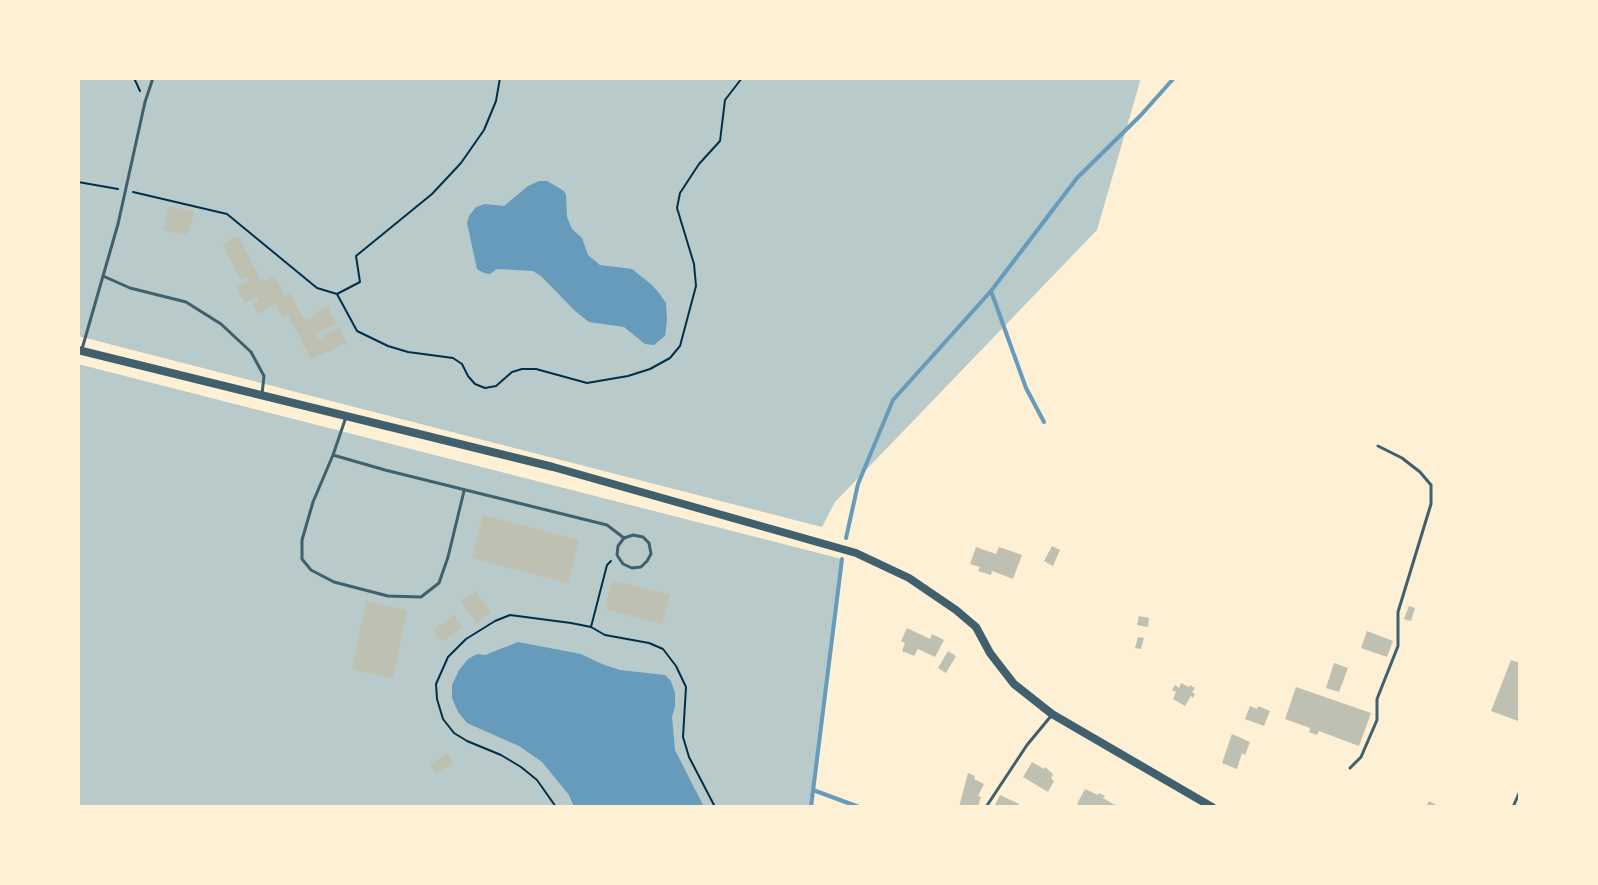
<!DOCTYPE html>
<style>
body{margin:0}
#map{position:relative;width:1598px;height:885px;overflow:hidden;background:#fdf0d5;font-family:Roboto,sans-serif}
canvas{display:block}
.frame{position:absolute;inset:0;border:80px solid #fdf0d5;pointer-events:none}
</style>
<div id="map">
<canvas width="1598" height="885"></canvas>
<div class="frame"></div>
</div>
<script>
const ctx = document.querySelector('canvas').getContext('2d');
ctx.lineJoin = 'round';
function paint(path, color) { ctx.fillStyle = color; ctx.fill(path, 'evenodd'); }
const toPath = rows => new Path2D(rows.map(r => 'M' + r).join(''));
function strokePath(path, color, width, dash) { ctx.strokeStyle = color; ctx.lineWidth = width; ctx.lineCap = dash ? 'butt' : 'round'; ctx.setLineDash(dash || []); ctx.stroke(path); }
const green = toPath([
 [78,78,1141,78,1097,230,835,502,822,527,78,336],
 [78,364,842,559,811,807,78,807]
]);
const water = toPath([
 [539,181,547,181,564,191,566,195,567,217,572,229,582,238,588,255,600,265,632,269,652,285,659,293,666,303,667,320,665,336,654,345,645,344,624,327,589,322,575,311,541,276,533,271,497,269,490,274,484,273,477,269,467,223,469,216,476,207,485,204,504,206,528,186],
 [518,642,581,654,602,664,620,670,665,675,671,681,675,693,675,706,672,717,675,750,704,807,574,807,569,795,542,762,519,746,467,723,458,712,452,698,452,685,459,670,468,659,477,654,485,655]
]);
const stream = toPath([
 [991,291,1026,388,1044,422],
 [846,538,858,484,893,400,991,291,1077,178,1141,115,1174,78],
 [813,790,859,807],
 [811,807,842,559]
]);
const building = toPath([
 [169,206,194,212,187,235,163,230],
 [238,236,262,282,275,276,285,296,290,293,304,320,309,317,310,319,315,317,314,315,328,307,336,323,316,334,317,337,320,340,324,338,323,336,339,327,347,343,311,359,288,315,283,317,276,304,257,314,252,304,259,301,257,297,245,303,237,287,249,280,248,277,241,280,223,244],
 [483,515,579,540,568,583,472,558],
 [1052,546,1060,550,1053,566,1044,561],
 [976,547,996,554,999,547,1022,555,1013,579,992,571,991,575,978,571,980,567,970,564],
 [612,580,670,595,662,624,605,609],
 [476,591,491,613,477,623,461,601],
 [366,601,407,610,393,678,352,669],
 [1409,606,1415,608,1411,621,1404,619],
 [454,615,463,627,442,642,433,630],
 [1139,616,1149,618,1148,627,1137,625],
 [907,628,930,639,932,634,944,640,935,657,918,649,914,656,902,651,905,643,901,641],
 [1367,631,1393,641,1387,657,1361,648],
 [1138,637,1144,638,1141,649,1135,648],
 [948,651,956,656,946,673,938,668],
 [1511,660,1520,663,1520,715,1518,721,1491,711],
 [1334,663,1348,668,1339,692,1326,688],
 [1181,683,1189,687,1190,685,1195,688,1192,692,1195,694,1193,698,1191,696,1185,706,1173,699,1176,692,1172,690,1175,685,1179,688],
 [1296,687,1371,713,1359,746,1319,731,1317,735,1309,732,1310,728,1285,719],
 [1250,706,1257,709,1258,706,1270,711,1264,726,1245,719],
 [1232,734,1250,742,1245,755,1242,753,1237,769,1222,763],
 [448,753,454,763,436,774,430,764],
 [1032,762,1044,769,1045,767,1053,774,1051,778,1054,781,1048,792,1023,777],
 [968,773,975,776,974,779,984,784,978,796,981,797,978,807,959,807],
 [1085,789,1098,795,1099,793,1105,796,1103,798,1115,805,1113,807,1082,807,1077,804],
 [1000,795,1019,804,1017,807,994,807],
 [1429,801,1440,807,1426,807]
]);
const path = toPath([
 [134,78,140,91],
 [78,182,118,189],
 [133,192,227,214,317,288,337,294,360,282,356,256,432,194,461,163,484,130,496,101,500,78],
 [337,294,357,331,388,346,408,352,453,358,462,364,468,376,475,384,485,388,496,386,512,372,522,369,536,369,587,383,628,376,650,369,670,358,680,346,696,286,694,264,677,208,680,193,699,164,720,141,725,100,742,78],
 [591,627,607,565,611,561],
 [556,807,537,780,521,767,501,755,467,741,454,733,443,719,437,699,436,684,448,657,466,639,495,621,510,615,571,623,591,627,605,635,649,643,663,649,676,666,686,687,683,737,689,757,715,807]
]);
const service = toPath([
 [103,276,130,288,186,302,221,324,251,352,264,376,262,394],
 [82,349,118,224,145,102,153,78],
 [346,417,333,455,385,470,607,525,624,538,618,546,617,555,623,564,632,568,641,567,647,561,651,554,649,543,643,537,633,535,624,538],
 [333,455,313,502,302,540,302,559,311,570,334,582,388,596,421,597,439,583,448,557,464,491],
 [1350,768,1361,757,1377,720,1377,699,1398,646,1398,612,1431,504,1431,485,1420,472,1402,458,1378,446],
 [986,807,1027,745,1051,716],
 [1513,807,1520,791]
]);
const tertiary = toPath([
 [78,350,553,467,856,553,909,578,956,610,976,627,990,653,1014,684,1052,714,1212,807]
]);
paint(green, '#b9caca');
paint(water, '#669bbc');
strokePath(stream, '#669bbc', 4);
paint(building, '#bec0b2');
strokePath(path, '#003049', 2);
strokePath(service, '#3f606c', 3);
strokePath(tertiary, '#3f606c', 8);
</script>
